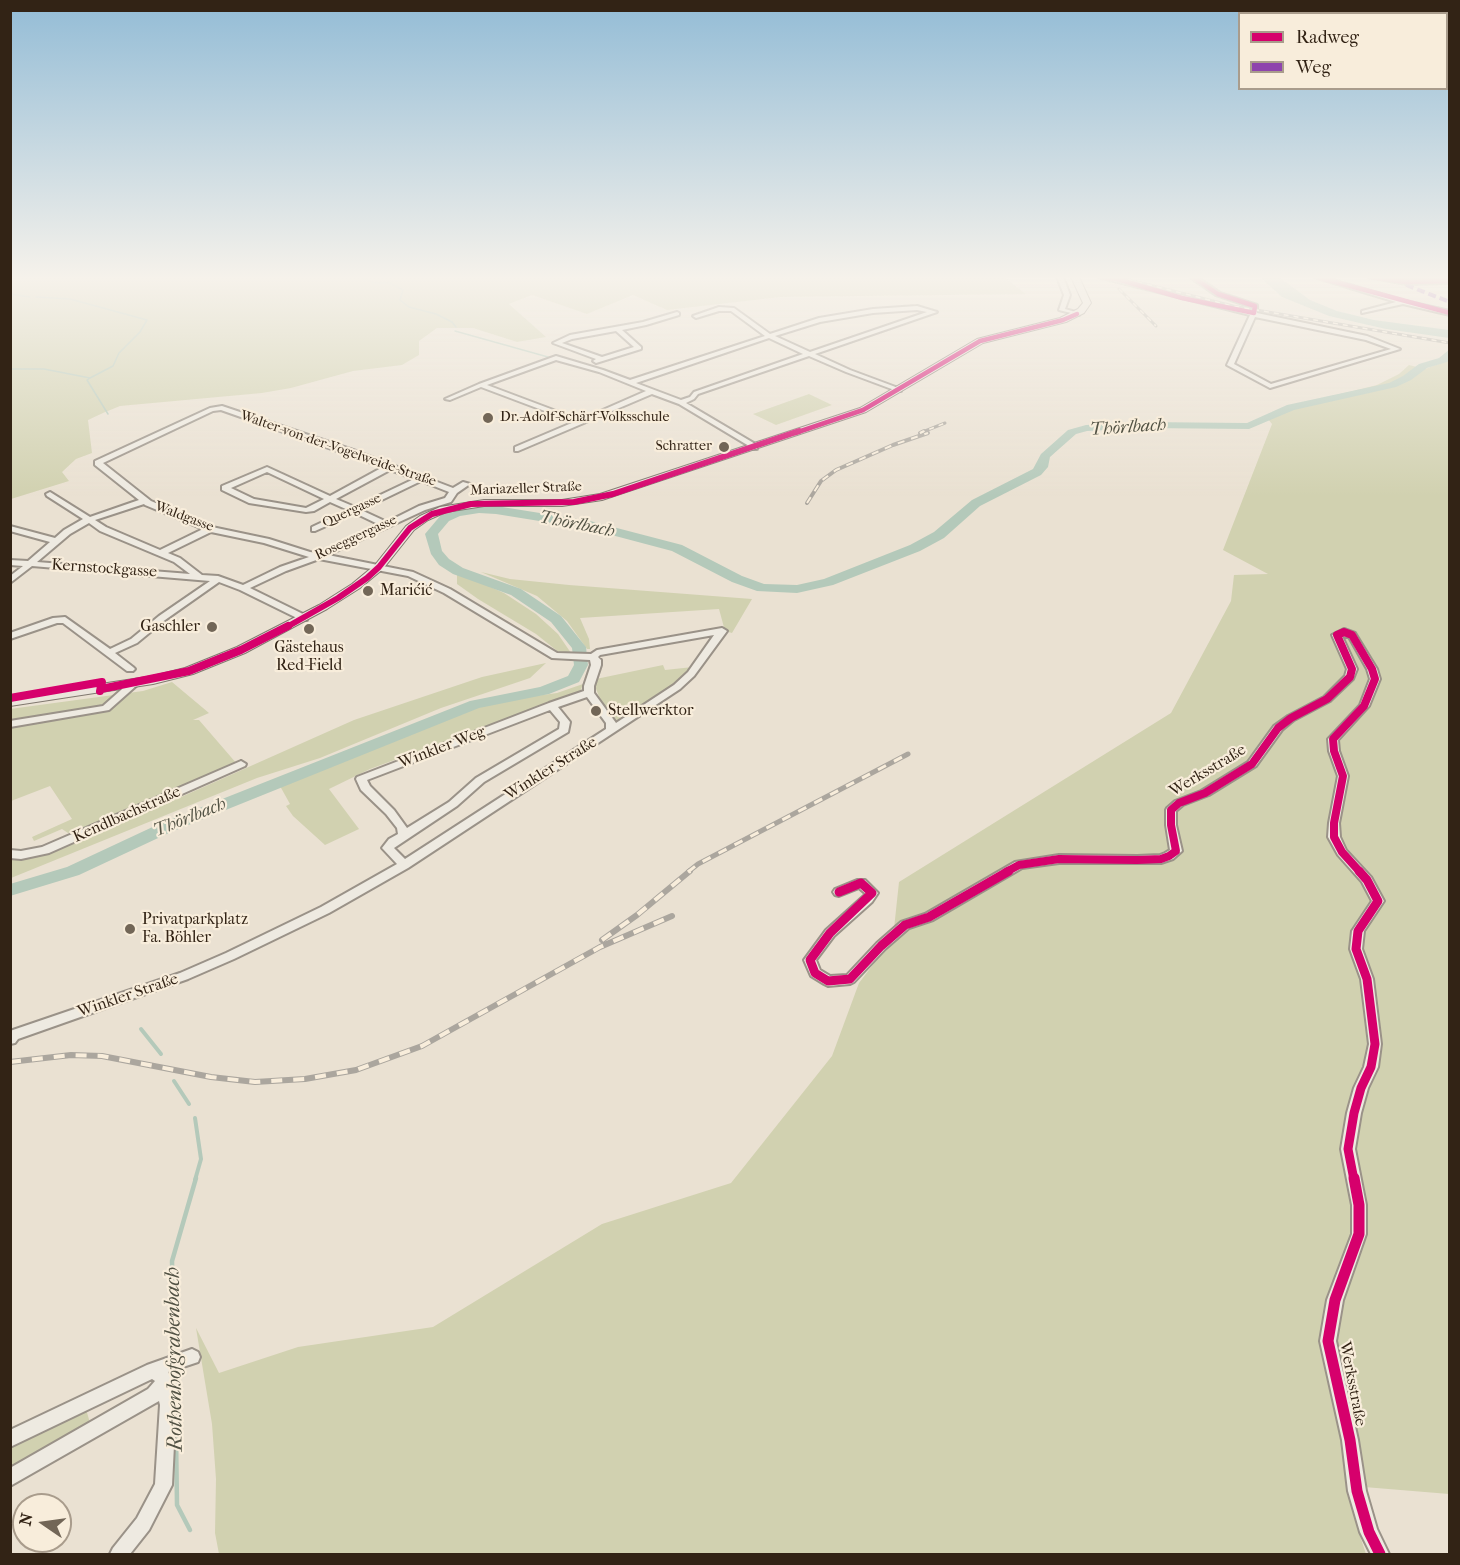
<!DOCTYPE html>
<meta charset="utf-8">
<style>
body{margin:0}
#map{position:relative;width:1460px;height:1565px;overflow:hidden;background:#eae1d2;font-family:"IM FELL French Canon",serif}
canvas{display:block}
.frame{position:absolute;inset:0;border:12px solid #322315;pointer-events:none}
.legend{position:absolute;left:1238px;top:12px;width:210px;height:78px;box-sizing:border-box;background:#f8eddb;border:2px solid #a99c8c;margin:0;padding:8px 10px;list-style:none;font-size:18px;color:#322315}
.legend li{display:flex;align-items:center;gap:12px;height:30px}
.legend b{width:30px;border:2px solid #a99c8c}
.north{position:absolute;left:12px;top:1493px;width:60px;height:60px;box-sizing:border-box;background:#f8eddb;border:2px solid #a99c8c;border-radius:50%;rotate:283deg;font-size:16px;font-weight:700;line-height:24px;text-align:center;color:#322315}
.north::after{content:'';display:block;margin:auto;width:21px;height:27px;background:#726657;clip-path:polygon(50% 0,100% 100%,50% 72%,0 100%)}
</style>
<div id="map">
<canvas width="1460" height="1565"></canvas>
<div class="frame"></div>
<ul class="legend">
<li><b style="height:8px;background:#d6006c"></b>Radweg</li>
<li><b style="height:8px;background:#8e44ad"></b>Weg</li>
</ul>
<div class="north">N</div>
</div>
<script>
const ctx = document.querySelector('canvas').getContext('2d');
ctx.lineJoin = 'round';
function paint(path, color) { ctx.fillStyle = color; ctx.fill(path, 'evenodd'); }
const toPath = rows => new Path2D(rows.map(r => 'M' + r).join(''));
function strokePath(path, color, width, dash) { ctx.strokeStyle = color; ctx.lineWidth = width; ctx.lineCap = dash ? 'butt' : 'round'; ctx.setLineDash(dash || []); ctx.stroke(path); }
function write(font, color, halo, rows, align = 'center') {
  ctx.font = font + ' "IM FELL French Canon",serif'; ctx.lineWidth = 4.5; ctx.setLineDash([]); ctx.textBaseline = 'middle'; ctx.strokeStyle = halo; ctx.fillStyle = color; for (const [text, x, y, turn = 0] of rows) {
    ctx.save(); ctx.translate(x, y); ctx.rotate((+turn || 0) * Math.PI / 180); ctx.textAlign = isNaN(turn) ? turn : align; if (halo) ctx.strokeText(text, 0, 0); ctx.fillText(text, 0, 0); ctx.restore();
  }
}
const green = toPath([
 [10,277,1004,277,1026,294,781,297,667,310,633,295,587,314,532,295,509,304,546,337,517,342,473,328,437,328,419,341,419,355,402,365,353,371,291,388,262,393,120,406,103,413,88,420,92,453,76,459,62,472,69,481,11,499],
 [1449,360,1449,1494,1352,1486,1361,1539,1366,1554,219,1554,215,1533,216,1479,212,1424,196,1328,219,1373,298,1347,433,1327,602,1224,731,1183,832,1056,859,983,893,938,899,882,1171,713,1231,601,1234,575,1268,574,1223,550,1272,424,1268,419,1281,412,1321,403,1316,400,1377,385,1399,374,1409,365,1425,369],
 [809,394,832,405,776,425,753,414],
 [457,572,504,593,536,614,558,634,571,653,561,654,536,634,478,599,457,584],
 [481,572,510,579,569,585,752,599,732,633,725,631,719,609,580,618,589,639,590,649,587,649,567,621,537,596],
 [546,663,530,678,441,708,320,758,257,778,11,878,10,851,42,855,107,830,354,720,482,677],
 [663,665,665,670,693,667,660,695,617,722,601,702,595,686,596,679],
 [172,682,209,713,193,720,199,720,237,764,92,828,68,833,62,829,34,841,32,837,72,819,50,786,11,801,10,709,143,691],
 [583,684,579,695,557,700,370,769,329,789,359,829,325,845,293,816,286,806,290,804,280,786,356,754,468,710,514,699,557,693],
 [86,1409,92,1430,11,1472,11,1446]
]);
const water = toPath([
 [1260,277,1279,277,1310,300,1337,311,1374,320,1449,330,1449,338,1386,329,1329,316,1282,297]
]);
const streamFar2 = toPath([
 [360,277,375,283,390,283,403,290,400,300,409,307,436,314,452,322,456,327],
 [10,294,30,297],
 [36,297,70,299,147,320,140,332,119,353,113,366,90,378],
 [455,331,548,357],
 [10,369,44,369,90,378,87,380,108,414]
]);
const streamFar1 = toPath([
 [141,1029,161,1054],
 [174,1081,189,1104],
 [195,1118,201,1159,195,1180]
]);
const stream = toPath([
 [174,1358,172,1261,196,1178],
 [175,1367,177,1505,190,1530]
]);
const river = toPath([
 [1450,349,1450,359,1447,362,1427,368,1411,380,1396,387,1294,410,1249,429,1143,428,1087,431,1076,434,1050,457,1048,467,1041,475,980,506,944,538,920,551,833,585,797,593,757,591,732,582,672,551,589,529,496,514,479,513,460,516,449,521,438,534,442,551,449,559,463,568,521,589,561,616,586,647,588,665,579,682,549,694,479,708,171,832,79,875,10,896,10,884,67,867,159,824,470,701,540,687,568,676,574,665,572,648,551,622,511,595,453,574,439,565,431,554,425,534,441,515,453,510,479,505,496,506,590,521,682,545,742,576,764,584,797,585,824,579,910,545,934,532,972,500,1033,469,1041,454,1068,430,1086,425,1143,422,1247,423,1287,405,1389,383,1403,376,1419,364,1439,358,1450,349]
]);
const minor = toPath([
 [1057,277,1063,277,1070,295,1065,309,1079,313,1079,315,1059,310,1064,295,1057,277],
 [1098,277,1117,277,1152,288,1251,312,1252,307,1216,295,1190,277,1197,277,1220,293,1257,305,1257,313,1367,336,1400,349,1270,388,1227,365,1250,315,1098,277],
 [1255,317,1366,340,1391,349,1271,384,1234,364,1255,317],
 [1314,277,1323,277,1405,301,1450,311,1450,315,1403,304,1362,313,1362,311,1396,302,1314,277],
 [1368,277,1406,280,1450,279,1450,283,1406,284,1368,277],
 [917,306,937,312,815,354,850,370,901,389,901,391,897,391,846,372,809,356,698,394,694,399,686,403,757,445,757,449,754,449,679,404,652,394,518,451,515,451,515,447,574,422,481,387,450,400,445,399,479,384,556,356,603,370,630,380,765,336,731,311,719,311,696,318,693,316,719,307,734,308,770,334,819,318,873,309,917,306],
 [917,310,927,312,810,352,775,336,820,322,873,313,917,310],
 [769,338,803,354,694,392,690,397,681,400,636,383,769,338],
 [556,360,599,372,646,391,580,420,487,385,556,360],
 [677,312,679,313,679,315,646,325,622,330,641,347,641,349,596,363,593,361,596,359,553,343,570,335,643,322,677,312],
 [616,331,634,347,602,357,562,343,572,339,616,331],
 [222,406,356,451,453,488,463,482,470,484,457,493,451,502,425,510,328,555,413,572,450,589,557,653,591,654,597,650,722,628,727,631,694,676,680,689,408,868,329,913,234,959,188,979,18,1039,15,1043,10,1044,10,1031,180,973,226,953,321,907,397,864,382,848,389,839,398,834,397,828,386,814,361,790,356,779,357,777,549,703,584,691,584,686,591,665,590,660,552,658,444,593,408,576,319,559,286,571,250,588,307,616,307,620,301,620,240,590,219,582,165,620,137,643,115,653,133,667,135,669,133,671,127,671,63,623,57,623,10,639,10,633,53,618,65,617,110,649,131,639,159,616,210,581,32,566,10,583,10,576,23,566,10,565,10,560,28,561,50,542,10,531,10,526,55,538,64,530,83,519,47,496,46,494,50,492,90,517,139,500,95,465,95,461,210,408,222,406],
 [221,410,383,467,330,496,267,467,222,486,222,490,249,503,306,512,314,511,330,502,348,510,312,527,312,531,315,531,355,513,380,525,329,549,318,553,310,552,269,539,212,527,151,501,103,463,213,411,221,410],
 [390,470,414,479,355,507,336,499,390,470],
 [267,472,324,499,306,508,254,499,231,488,267,472],
 [421,481,449,492,445,498,419,506,387,522,361,510,421,481],
 [144,504,145,505,203,529,160,550,106,527,95,520,144,504],
 [89,523,100,531,174,562,190,574,37,562,70,534,89,523],
 [211,532,264,543,309,557,280,567,243,585,218,576,202,575,180,558,168,553,211,532],
 [714,635,688,672,674,685,616,723,594,693,594,686,601,665,601,660,598,657,600,655,714,635],
 [587,697,606,723,606,729,405,859,394,848,457,806,484,782,568,732,570,722,558,707,587,697],
 [550,710,560,722,559,729,476,778,449,802,407,828,394,810,370,786,367,780,550,710],
 [1344,629,1355,633,1377,669,1380,679,1369,706,1338,740,1339,751,1348,776,1339,823,1340,837,1346,850,1371,877,1384,901,1364,931,1362,949,1373,979,1381,1044,1378,1067,1368,1088,1361,1113,1355,1149,1366,1205,1366,1234,1343,1300,1336,1341,1358,1440,1366,1491,1377,1529,1389,1554,1371,1554,1360,1532,1348,1491,1342,1440,1320,1341,1327,1300,1352,1234,1352,1205,1341,1149,1347,1113,1354,1088,1364,1067,1369,1044,1361,979,1350,949,1352,931,1372,901,1362,882,1338,855,1328,837,1329,823,1338,776,1329,751,1328,739,1360,705,1370,679,1367,669,1349,637,1342,636,1357,669,1353,679,1330,701,1294,720,1282,730,1256,766,1209,795,1183,805,1176,811,1176,825,1182,851,1173,859,1161,863,1059,863,1022,868,933,920,909,928,885,949,854,982,850,984,828,986,824,984,811,976,804,960,826,930,866,894,859,888,839,896,835,895,833,892,835,889,857,880,865,880,878,893,872,902,834,936,816,960,820,970,830,976,847,975,877,943,901,922,925,914,1015,862,1059,855,1137,856,1160,855,1165,853,1170,850,1166,825,1166,810,1167,808,1175,801,1201,791,1248,762,1274,726,1288,716,1324,697,1345,676,1347,669,1332,635,1344,629],
 [133,681,136,682,138,684,136,686,109,710,10,727,10,721,103,706,130,682,133,681],
 [241,761,246,764,245,766,49,853,21,859,10,858,10,850,21,851,42,847,241,761],
 [192,1349,198,1352,200,1357,198,1362,168,1372,171,1378,170,1386,176,1405,172,1485,149,1530,130,1554,110,1554,113,1548,137,1518,155,1484,160,1405,159,1401,10,1486,10,1468,148,1389,155,1381,152,1379,10,1447,10,1430,147,1365,192,1349]
]);
const major = toPath([
 [1071,277,1079,277,1091,303,1084,313,1066,322,983,343,866,412,602,500,562,506,484,506,446,512,428,520,414,530,383,569,360,588,327,609,245,653,193,674,153,684,10,706,10,698,153,676,185,668,237,647,319,605,352,584,375,565,406,526,420,516,440,507,484,500,562,500,600,494,860,408,977,339,1060,318,1078,309,1083,303,1071,277]
]);
const railFar3 = toPath([
 [1118,277,1233,306,1450,343],
 [1119,289,1156,326],
 [920,433,945,423]
]);
const railFar2 = toPath([
 [920,433,924,431],
 [807,503,821,481,836,470,893,445,928,433]
]);
const railFar1 = toPath([
 [688,872,698,864,908,754]
]);
const rail = toPath([
 [602,940,637,915,690,871],
 [10,1062,71,1055,102,1056,211,1077,255,1082,305,1079,356,1070,422,1046,600,947,672,916]
]);
const quiet = toPath([
 [1406,285,1450,302]
]);
const cyclewayFar4 = toPath([
 [1101,277,1117,279,1182,298,1254,313,1255,306,1218,294,1193,277],
 [1317,277,1450,313],
 [1371,277,1406,282,1450,281],
 [795,433,863,410,980,341,1063,320,1077,314]
]);
const cyclewayFar3 = toPath([
 [285,628,338,598,367,578,379,567,410,528,432,514,471,504,574,502,613,494,799,431]
]);
const cyclewayFar2 = toPath([
 [101,689,189,671,241,650,288,626],
 [10,698,102,682,100,691],
 [1006,872,1019,865,1059,859,1137,860,1161,859,1169,856,1176,851,1171,825,1171,810,1179,803,1205,793,1252,764,1278,728,1291,718,1327,699,1350,677,1352,669,1337,635,1344,632,1352,635,1372,669,1375,679,1364,706,1333,739,1334,751,1343,776,1334,823,1334,837,1342,852,1360,872]
]);
const cyclewayFar1 = toPath([
 [839,892,861,883,872,893,830,933,810,960,815,973,828,981,850,979,881,946,905,925,929,917,1009,871],
 [1354,1180,1348,1149,1354,1113,1361,1088,1371,1067,1375,1044,1367,979,1356,949,1358,931,1378,901,1367,880,1359,871]
]);
const cycleway = toPath([
 [1354,1178,1359,1205,1359,1234,1335,1300,1328,1341,1350,1440,1357,1491,1369,1532,1380,1554]
]);
const markers = [
 [488,418,6,"#726657"],
 [724,447,6,"#726657"],
 [368,591,6,"#726657"],
 [212,627,6,"#726657"],
 [309,629,6,"#726657"],
 [596,711,6,"#726657"],
 [130,929,6,"#726657"]
];
const farPoinames = [
 ["Dr.-Adolf-Schärf-Volksschule",500,418],
 ["Schratter",712,447,"right"]
];
const farStreetnames = [
 ["Walter-von-der-Vogelweide-Straße",338,449,19],
 ["Mariazeller Straße",526,489,-2],
 ["Quergasse",352,511,-25],
 ["Waldgasse",184,517,21],
 ["Roseggergasse",356,538,-25]
];
const streetNames = [
 ["Kernstockgasse",104,569,4],
 ["Winkler Weg",442,748,-21],
 ["Winkler Straße",551,769,-32],
 ["Werksstraße",1208,771,-31],
 ["Kendlbachstraße",127,815,-24],
 ["Winkler Straße",128,996,-19],
 ["Werksstraße",1352,1384,79]
];
const poiNames = [
 ["Marićić",380,591],
 ["Gaschler",200,627,"right"],
 ["Gästehaus",309,648,"center"],
 ["Red-Field",309,666,"center"],
 ["Stellwerktor",608,711],
 ["Privatparkplatz",142,920],
 ["Fa. Böhler",142,938]
];
const waterNames = [
 ["Thörlbach",1128,428,-4],
 ["Thörlbach",577,525,11],
 ["Thörlbach",190,818,-22]
];
const nearWaternames = [
 ["Rothenhofgrabenbach",175,1359,-91]
];
paint(green, '#d1d1b0');
paint(water, '#b4c9ba');
strokePath(streamFar2, '#b4c9ba', 1.5);
strokePath(streamFar1, '#b4c9ba', 4);
strokePath(stream, '#b4c9ba', 4.5);
paint(river, '#b4c9ba');
strokePath(minor, '#9a9288', 4);
strokePath(major, '#80786f', 2);
paint(minor, '#eeeae1');
paint(major, '#ebe5dc');
strokePath(railFar3, '#aba69e', 3);
strokePath(railFar2, '#aba69e', 4);
strokePath(railFar1, '#aba69e', 5);
strokePath(rail, '#aba69e', 6);
strokePath(railFar3, '#f8eddb', 1.5, [5]);
strokePath(railFar2, '#f8eddb', 2, [7]);
strokePath(railFar1, '#f8eddb', 3, [9]);
strokePath(rail, '#f8eddb', 4, [11]);
strokePath(quiet, '#8e44ad', 4, [8, 4]);
strokePath(cyclewayFar4, '#d6006c', 4.5);
strokePath(cyclewayFar3, '#d6006c', 6);
strokePath(cyclewayFar2, '#d6006c', 8);
strokePath(cyclewayFar1, '#d6006c', 9);
strokePath(cycleway, '#d6006c', 11);
const sky = ctx.createLinearGradient(0, 0, 0, 496);
sky.addColorStop(0, '#93bcd6');
sky.addColorStop(0.56, '#f6f2eb');
sky.addColorStop(1, '#f6f2eb00');
ctx.fillStyle = sky;
ctx.fillRect(0, 0, 1460, 496);
for (const [x, y, r, color] of markers) { const dot = new Path2D(); dot.arc(x, y, r, 0, 2 * Math.PI); ctx.fillStyle = color; ctx.fill(dot); strokePath(dot, '#f8eddb', 2); }
write('14px', '#322315', '#f8eddb', farPoinames, 'left');
write('14px', '#322315', '#f8eddb', farStreetnames);
write('16px', '#322315', '#f8eddb', streetNames);
write('16px', '#322315', '#f8eddb', poiNames, 'left');
write('italic 18px', '#525244', '#f8eddb', waterNames);
write('italic 21px', '#525244', '#f8eddb', nearWaternames);
</script>
